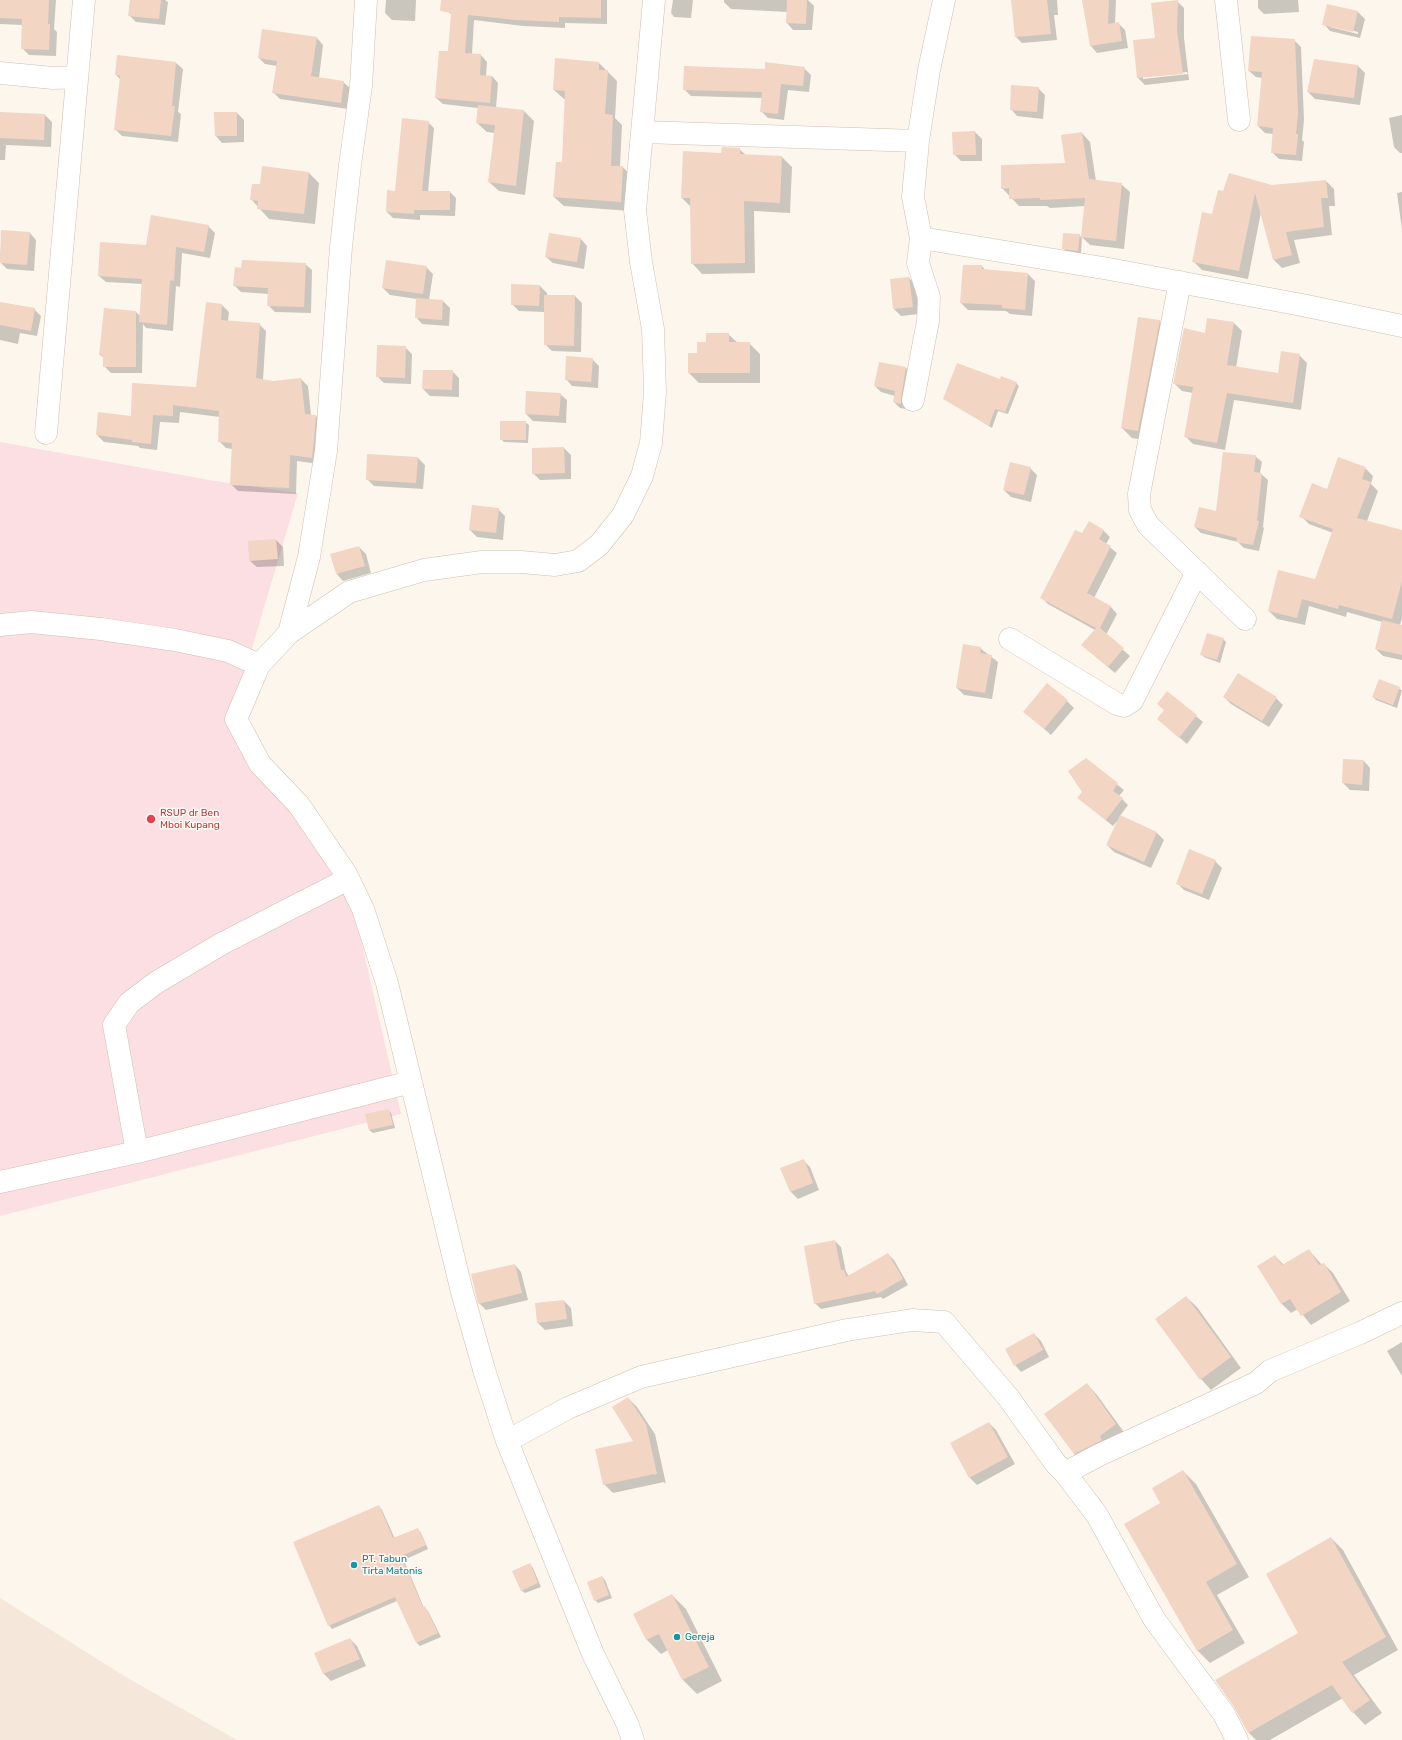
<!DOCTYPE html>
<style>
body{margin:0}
canvas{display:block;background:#fdf6ec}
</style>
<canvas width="1402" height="1740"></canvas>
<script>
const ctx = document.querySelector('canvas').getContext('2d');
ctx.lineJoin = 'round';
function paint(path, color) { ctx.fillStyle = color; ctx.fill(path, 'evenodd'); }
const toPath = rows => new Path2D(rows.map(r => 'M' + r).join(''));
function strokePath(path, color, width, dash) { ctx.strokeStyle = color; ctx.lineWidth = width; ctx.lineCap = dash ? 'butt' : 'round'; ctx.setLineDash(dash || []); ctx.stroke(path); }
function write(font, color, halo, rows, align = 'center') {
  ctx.font = font + ' Rubik,sans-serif'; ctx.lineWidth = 3; ctx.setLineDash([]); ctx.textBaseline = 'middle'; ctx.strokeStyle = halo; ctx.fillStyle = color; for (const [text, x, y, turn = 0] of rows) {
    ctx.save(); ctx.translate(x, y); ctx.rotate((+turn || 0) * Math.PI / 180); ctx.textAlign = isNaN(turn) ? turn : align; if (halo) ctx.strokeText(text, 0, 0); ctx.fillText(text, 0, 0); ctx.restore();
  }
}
const residential = toPath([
 [0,1598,126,1677,237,1740,0,1740]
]);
const medical = toPath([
 [0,442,209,480,298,493,231,719,346,874,401,1114,0,1216]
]);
const shadow = toPath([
 [0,0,56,0,54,29,57,32,56,56,29,55,22,48,23,25,0,24],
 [131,0,165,0,168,2,165,25,136,22,129,15],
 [386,0,416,0,415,21,392,20,385,13],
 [449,0,607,0,607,24,565,23,565,28,523,26,474,20,472,54,481,55,487,62,486,76,492,76,498,83,496,108,524,111,534,121,525,195,499,191,489,182,495,133,487,132,477,123,478,108,443,104,436,98,448,53,452,15,448,12],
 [673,0,693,0,691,18,674,17,671,13],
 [724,0,808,0,814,6,812,30,793,30,787,23,787,12,731,9,724,2],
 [1012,0,1057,0,1058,15,1054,15,1057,40,1022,43,1016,37],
 [1083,0,1116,0,1115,24,1118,23,1125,30,1128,48,1097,53,1091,46,1085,9,1083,7],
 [1258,0,1298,0,1299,12,1264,14,1258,8],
 [1177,1,1184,8,1184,38,1189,80,1145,85,1138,78,1157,39],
 [1187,72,1188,74,1143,79,1143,77],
 [1328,5,1358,12,1365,19,1360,38,1330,31,1324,24],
 [1330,25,1358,32,1358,34,1330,27],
 [317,38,323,45,319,78,343,82,350,88,348,109,280,99,273,92,277,66,265,64,259,58],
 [1294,40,1301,47,1304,120,1302,140,1304,142,1302,161,1279,159,1272,152,1273,134,1265,133,1258,126,1262,78,1256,77,1249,71],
 [556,60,599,63,617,81,615,118,622,125,620,167,623,167,632,177,630,211,564,206,554,197,563,163,566,99,564,99,554,90],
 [1315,60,1358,66,1365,73,1360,105,1315,99,1308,92],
 [176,63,183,69,178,112,181,114,178,142,122,136,115,129,121,80,116,75],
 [804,68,811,75,809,92,788,90,784,120,768,118,761,111,762,98,691,96,684,89,766,70],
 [1038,88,1045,95,1043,119,1017,116,1011,109],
 [237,113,244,120,244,142,222,143,216,136],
 [45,115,52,122,51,147,6,145,5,160,0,160,0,121],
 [1402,115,1402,153,1400,153,1394,147,1389,118],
 [428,122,434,128,428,192,450,192,456,198,455,216,420,215,420,220,393,218,387,212],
 [975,132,982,139,982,161,961,161,954,154],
 [1082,133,1090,142,1096,181,1121,184,1130,192,1124,249,1090,245,1082,237,1081,254,1066,251,1063,248,1079,235,1082,238,1085,206,1050,208,1047,206,1019,206,1002,188,1066,164],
 [739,149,746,155,782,157,792,167,790,213,754,211,755,273,702,274,692,263,691,207,682,198],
 [309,173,319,183,315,224,269,219,251,199,261,185],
 [1326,181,1334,189,1335,206,1329,206,1332,235,1294,240,1300,263,1282,268,1274,260,1261,212,1248,279,1202,270,1193,261,1213,215,1224,193],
 [1402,192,1402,230,1397,193],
 [208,226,215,233,210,258,182,253,180,287,176,286,173,331,146,328,143,324,142,373,111,373,104,366,104,358,100,355,136,312,140,316,143,284,106,282,99,276,147,246],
 [2,231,30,233,36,240,34,271,7,269,0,262],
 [581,239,587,246,584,269,553,263,546,257],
 [305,264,312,270,311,313,275,312,268,305,269,294,241,292,234,285,242,269],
 [982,266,986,271,1028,274,1035,281,1032,316,1010,314,1006,311,968,310,961,303],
 [426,267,433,274,429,300,443,301,450,308,449,326,422,324,416,317,417,299,390,295,383,288],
 [909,278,916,285,919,314,901,316,894,309,891,280],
 [540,286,547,293,547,296,575,296,582,303,581,352,552,351,545,344,545,312,519,311,512,304],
 [0,303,34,309,41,316,37,336,20,333,18,344,0,340],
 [222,305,229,312,228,321,259,324,266,331,263,380,273,382,301,379,308,386,311,415,316,416,323,423,319,464,297,461,296,494,238,491,231,484,232,449,226,448,219,441,220,417,180,412,179,423,160,422,157,450,140,448,138,446,104,442,97,435,197,388],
 [1159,321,1170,331,1149,441,1132,438,1122,428],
 [1234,323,1242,331,1236,368,1279,374,1299,355,1307,363,1301,410,1234,400,1225,450,1193,444,1185,436,1193,393,1182,391,1174,383,1206,334],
 [728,334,738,343,749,343,760,354,760,383,699,383,689,373,707,343],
 [405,347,412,354,411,384,384,383,377,376],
 [592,359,599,366,598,388,572,386,566,379],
 [880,363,906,368,912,374,907,409,900,408,894,402,895,396,881,392,875,386],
 [452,371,459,378,459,397,430,396,423,389],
 [1001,380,1016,383,1019,386,1008,414,998,411,992,428,945,399],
 [527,392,560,394,567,400,566,423,533,421,526,414],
 [525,422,529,425,528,443,504,442,501,439],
 [564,448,571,455,571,479,540,480,533,473],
 [1255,456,1262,462,1260,473,1268,480,1263,527,1264,528,1259,551,1244,548,1238,542,1201,533,1195,527,1217,512],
 [418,458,425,465,423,489,374,486,367,479],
 [1030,468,1037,475,1031,502,1011,497,1004,490],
 [1365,468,1373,476,1371,484,1378,491,1367,521,1402,531,1402,618,1400,625,1402,626,1402,660,1383,656,1376,649,1382,622,1347,612,1346,617,1309,606,1305,625,1277,619,1269,611,1315,581,1333,533,1309,524,1301,516,1327,490],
 [498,509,505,516,503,540,477,537,470,530],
 [1103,530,1110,537,1106,544,1117,553,1094,598,1111,607,1117,614,1106,635,1130,656,1115,673,1089,651,1095,630,1048,604,1042,598,1082,535],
 [276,540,283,547,284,566,257,567,250,561],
 [359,547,366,554,371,573,343,581,337,574,331,555],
 [1223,639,1226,642,1220,663,1204,657,1201,654],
 [980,648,998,662,992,699,964,695,957,688],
 [1380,680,1402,690,1397,708,1376,700,1373,697],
 [1167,692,1203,722,1187,744,1158,719,1165,711],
 [1224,697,1276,698,1283,705,1269,727,1231,704],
 [1067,701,1074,708,1051,735,1032,718],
 [1086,760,1124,790,1119,796,1128,805,1120,816,1157,833,1164,840,1151,868,1114,852,1107,845,1119,819,1113,826,1078,798,1083,792],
 [1364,761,1370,768,1369,791,1350,790,1343,783],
 [1215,861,1222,868,1209,900,1184,890,1177,883],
 [388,1110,391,1113,395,1128,373,1133,369,1130,366,1115],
 [803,1160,810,1167,819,1190,798,1199,791,1192,782,1169],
 [835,1241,841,1247,846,1272,849,1276,888,1254,894,1260,908,1285,883,1299,881,1297,821,1309,815,1303],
 [1309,1250,1322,1265,1324,1264,1333,1273,1350,1301,1311,1325,1298,1309,1291,1313,1282,1304,1259,1266,1275,1256,1284,1265],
 [515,1265,521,1272,528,1300,486,1310,479,1303],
 [1186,1297,1197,1307,1241,1368,1211,1390,1201,1379],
 [564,1301,571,1308,573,1326,545,1330,538,1323],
 [1034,1334,1041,1341,1049,1357,1021,1372,1015,1365],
 [1402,1342,1402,1376,1387,1351],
 [1087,1384,1097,1395,1126,1435,1085,1464,1074,1454],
 [628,1398,637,1407,655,1434,666,1484,664,1482,613,1493,604,1484,635,1441],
 [989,1423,996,1430,1015,1464,977,1485,970,1478,951,1443],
 [1183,1471,1196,1484,1249,1577,1217,1595,1245,1643,1210,1663,1197,1650],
 [379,1506,382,1510,395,1539,418,1529,421,1533,428,1549,404,1560,424,1608,428,1611,441,1637,420,1646,417,1643,397,1601,332,1629,329,1625],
 [1331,1538,1343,1550,1398,1650,1354,1675,1382,1713,1365,1725,1353,1712,1343,1698,1270,1740,1256,1740,1248,1732,1300,1633],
 [530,1564,533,1568,541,1587,525,1593,521,1590],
 [602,1577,605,1580,612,1598,598,1603,595,1600],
 [672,1595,686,1609,722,1681,697,1694,683,1680,668,1650,661,1654,647,1640,634,1614],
 [350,1639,357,1646,366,1666,331,1681,324,1674,316,1654]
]);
const building = toPath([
 [0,0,49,0,48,24,50,24,49,50,21,49,22,19,0,18],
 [130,0,161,0,159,19,128,16],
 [441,0,601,0,601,18,559,17,559,22,516,20,468,15,465,53,481,54,480,75,492,76,490,103,435,98,439,51,448,51,451,13,440,11],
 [787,0,807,0,806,24,786,23],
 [1011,0,1047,0,1051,34,1015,37],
 [1082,0,1109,0,1108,24,1119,22,1122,41,1090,46],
 [1178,0,1177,31,1183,74,1137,78,1133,40,1155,38,1151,3],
 [1327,4,1358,11,1353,32,1322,25],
 [262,29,317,37,311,76,344,81,341,103,272,93,277,61,258,58],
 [1251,36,1295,39,1298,113,1296,134,1298,134,1296,155,1271,153,1273,128,1257,126,1262,72,1248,71],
 [117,55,176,62,172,106,175,106,171,136,114,130,120,76,115,75],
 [555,58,599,62,599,70,608,70,605,114,613,115,611,166,623,166,621,202,553,197,556,162,562,162,565,91,553,90],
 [1314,59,1358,65,1354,98,1307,92],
 [765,62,805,67,803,86,781,84,778,114,760,112,762,92,683,90,684,66,765,69],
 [1011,85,1039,87,1037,112,1010,110],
 [478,105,524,110,516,186,488,182,495,125,476,123],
 [0,112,45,114,44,140,0,138],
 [214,112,237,112,237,136,215,136],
 [402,118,429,121,422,191,450,191,450,210,414,210,414,214,386,212,387,190,395,191],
 [975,131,976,155,953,155,952,132],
 [1082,132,1089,179,1122,183,1116,241,1081,237,1085,198,1040,200,1040,198,1009,199,1009,188,1001,189,1001,165,1065,163,1061,135],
 [722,147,740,148,740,154,782,156,780,203,744,201,745,263,691,264,690,198,681,198,683,151,721,153],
 [262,166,309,172,304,214,257,209,258,201,250,200,252,184,260,184],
 [1229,173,1272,185,1326,180,1328,198,1321,198,1324,227,1286,232,1292,255,1273,260,1255,193,1239,271,1192,262,1202,212,1212,214,1218,190,1223,191],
 [151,215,209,225,204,252,176,247,174,281,170,280,167,325,139,322,142,279,98,276,100,242,146,245],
 [1,230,30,232,27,265,0,263],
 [549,233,581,238,577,262,545,257],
 [1063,233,1080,234,1078,251,1062,249],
 [242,260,306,263,304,307,267,306,268,288,233,286,235,267,241,268],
 [386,260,427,266,423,294,382,288],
 [963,265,982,265,982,269,1028,273,1025,310,1002,308,1002,305,960,303],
 [909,277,913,307,893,309,890,279],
 [511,284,540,285,539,306,511,305],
 [544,295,575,295,574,346,544,345],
 [416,298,443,300,442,320,415,318],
 [0,302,35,308,31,331,0,325],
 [206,302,222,304,221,320,260,323,256,378,273,381,301,378,305,414,316,415,314,439,312,458,290,455,289,488,230,485,232,443,218,442,219,411,173,405,173,416,153,415,151,444,132,442,132,440,96,435,98,412,131,416,132,383,196,387],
 [104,308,136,311,136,367,103,367,103,356,99,355],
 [1138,317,1160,320,1138,431,1121,428],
 [1207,318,1234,322,1227,365,1278,373,1281,351,1300,354,1293,403,1227,393,1217,443,1184,437,1193,387,1173,384,1184,328,1205,333],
 [706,333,729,333,729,342,750,342,750,373,688,373,688,353,697,353,697,342,706,342],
 [377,345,406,346,405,378,376,377],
 [566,356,593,358,591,382,565,380],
 [879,362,906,367,901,398,901,404,893,402,895,391,874,386],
 [957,363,1000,379,1001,376,1017,382,1005,412,995,409,989,426,943,399],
 [423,370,453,370,452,390,422,389],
 [526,391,561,393,559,416,525,414],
 [500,421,526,421,526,440,500,440],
 [564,447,565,473,532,474,532,448],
 [1223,452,1256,455,1254,472,1262,473,1257,521,1259,521,1253,545,1236,542,1237,538,1194,527,1199,507,1216,511],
 [367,454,418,457,416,483,366,480],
 [1338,457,1366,467,1362,479,1371,482,1357,518,1402,530,1402,581,1392,619,1339,605,1338,609,1302,599,1297,618,1268,611,1278,570,1315,579,1333,529,1299,517,1312,483,1327,489],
 [1010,462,1031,467,1024,495,1003,490],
 [472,505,499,508,496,533,469,530],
 [1089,521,1104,530,1099,539,1111,546,1087,593,1111,606,1100,628,1124,648,1108,667,1081,645,1096,628,1040,598,1075,530,1082,533],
 [276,539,278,559,249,561,248,541],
 [359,546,365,566,336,574,330,554],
 [1382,620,1402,625,1402,655,1375,649],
 [1207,633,1224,638,1217,660,1200,655],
 [963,644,981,647,980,653,992,655,985,693,956,688],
 [1238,673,1277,697,1262,721,1223,697],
 [1379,679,1400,687,1393,705,1372,697],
 [1047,683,1068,700,1044,729,1023,712],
 [1167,691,1197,715,1179,738,1157,719,1164,710,1157,704],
 [1086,758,1118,783,1113,791,1123,798,1106,820,1077,798,1082,792,1068,771],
 [1343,759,1364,760,1362,785,1342,783],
 [1120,815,1157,832,1144,862,1106,845],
 [1189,849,1216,860,1202,894,1176,884],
 [389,1109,393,1125,369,1130,365,1114],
 [804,1159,813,1183,790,1192,780,1168],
 [835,1240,841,1270,844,1270,846,1277,888,1253,903,1279,877,1294,875,1291,814,1304,804,1246],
 [1309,1249,1319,1265,1324,1263,1341,1292,1301,1316,1290,1299,1281,1304,1257,1266,1275,1255,1282,1265],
 [515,1264,522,1293,478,1304,471,1274],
 [1186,1296,1231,1357,1200,1380,1155,1319],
 [564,1300,567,1319,537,1323,535,1303],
 [1034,1333,1043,1350,1014,1366,1005,1349],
 [1087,1383,1116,1424,1100,1436,1102,1440,1074,1454,1044,1414],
 [628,1397,646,1424,657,1474,655,1475,654,1474,603,1485,595,1449,633,1441,612,1407],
 [989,1422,1008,1457,969,1478,950,1443],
 [1183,1470,1237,1564,1206,1582,1233,1630,1197,1651,1124,1524,1160,1503,1152,1488],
 [379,1505,393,1538,418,1528,426,1545,401,1556,423,1607,425,1606,438,1633,416,1643,395,1597,328,1626,293,1542],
 [1331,1537,1386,1637,1342,1662,1370,1700,1352,1713,1332,1685,1248,1733,1234,1707,1215,1680,1298,1633,1266,1574],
 [530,1563,538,1583,521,1591,512,1571],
 [602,1576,609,1595,594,1601,587,1582],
 [672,1594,709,1667,682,1680,659,1634,646,1640,633,1614],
 [350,1638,360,1659,323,1674,314,1653]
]);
const minor = toPath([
 [366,0,361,86,350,165,341,247,326,451,309,557,289,633,259,665,236,719,260,764,299,805,346,874,363,909,387,983,462,1292,485,1373,507,1441,593,1654,627,1723,633,1740],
 [1226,0,1239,120],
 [0,73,53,78,77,77],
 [643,132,918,141],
 [921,238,1109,269,1302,305,1402,326],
 [1180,282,1139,494,1140,510,1148,525,1245,619],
 [913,400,928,321,929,297,918,263,921,238,913,197,918,141,929,70,944,0],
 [46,433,84,0],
 [0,625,31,622,101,629,175,640,228,651,259,665],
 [289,633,349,592,424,570,482,562,521,562,555,565,578,561,599,545,623,515,642,476,651,443,655,392,653,329,641,262,635,210,654,0],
 [1010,639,1117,704,1124,706,1132,701,1197,572],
 [137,1152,114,1025,129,1003,157,982,223,943,348,879],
 [0,1182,137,1152,411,1082],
 [507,1441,568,1408,641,1377,847,1330,912,1320,944,1322,1008,1397,1056,1464,1065,1473,1097,1515,1154,1619,1224,1714,1237,1740],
 [1065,1473,1099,1455,1256,1383,1270,1371,1360,1333,1402,1313]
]);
const markers = [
 [151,819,5,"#e0444e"],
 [354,1565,4,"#0f9aa8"],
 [677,1637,4,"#0f9aa8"]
];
const healthNames = [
 ["RSUP dr Ben",160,813],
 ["Mboi Kupang",160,825]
];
const cultureNames = [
 ["PT. Tabun",362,1559],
 ["Tirta Matonis",362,1571],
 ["Gereja",685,1637]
];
paint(residential, '#f5e8da');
paint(medical, '#fbdfe3');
paint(shadow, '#0003');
paint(building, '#f3d5c3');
strokePath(minor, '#d1beb0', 23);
strokePath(minor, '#fff', 22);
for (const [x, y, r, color] of markers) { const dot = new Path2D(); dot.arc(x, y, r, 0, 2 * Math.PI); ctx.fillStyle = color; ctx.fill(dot); strokePath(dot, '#fffaf3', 1.5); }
write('10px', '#be3a42', '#fffaf3', healthNames, 'left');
write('10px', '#0d838f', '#fffaf3', cultureNames, 'left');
</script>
